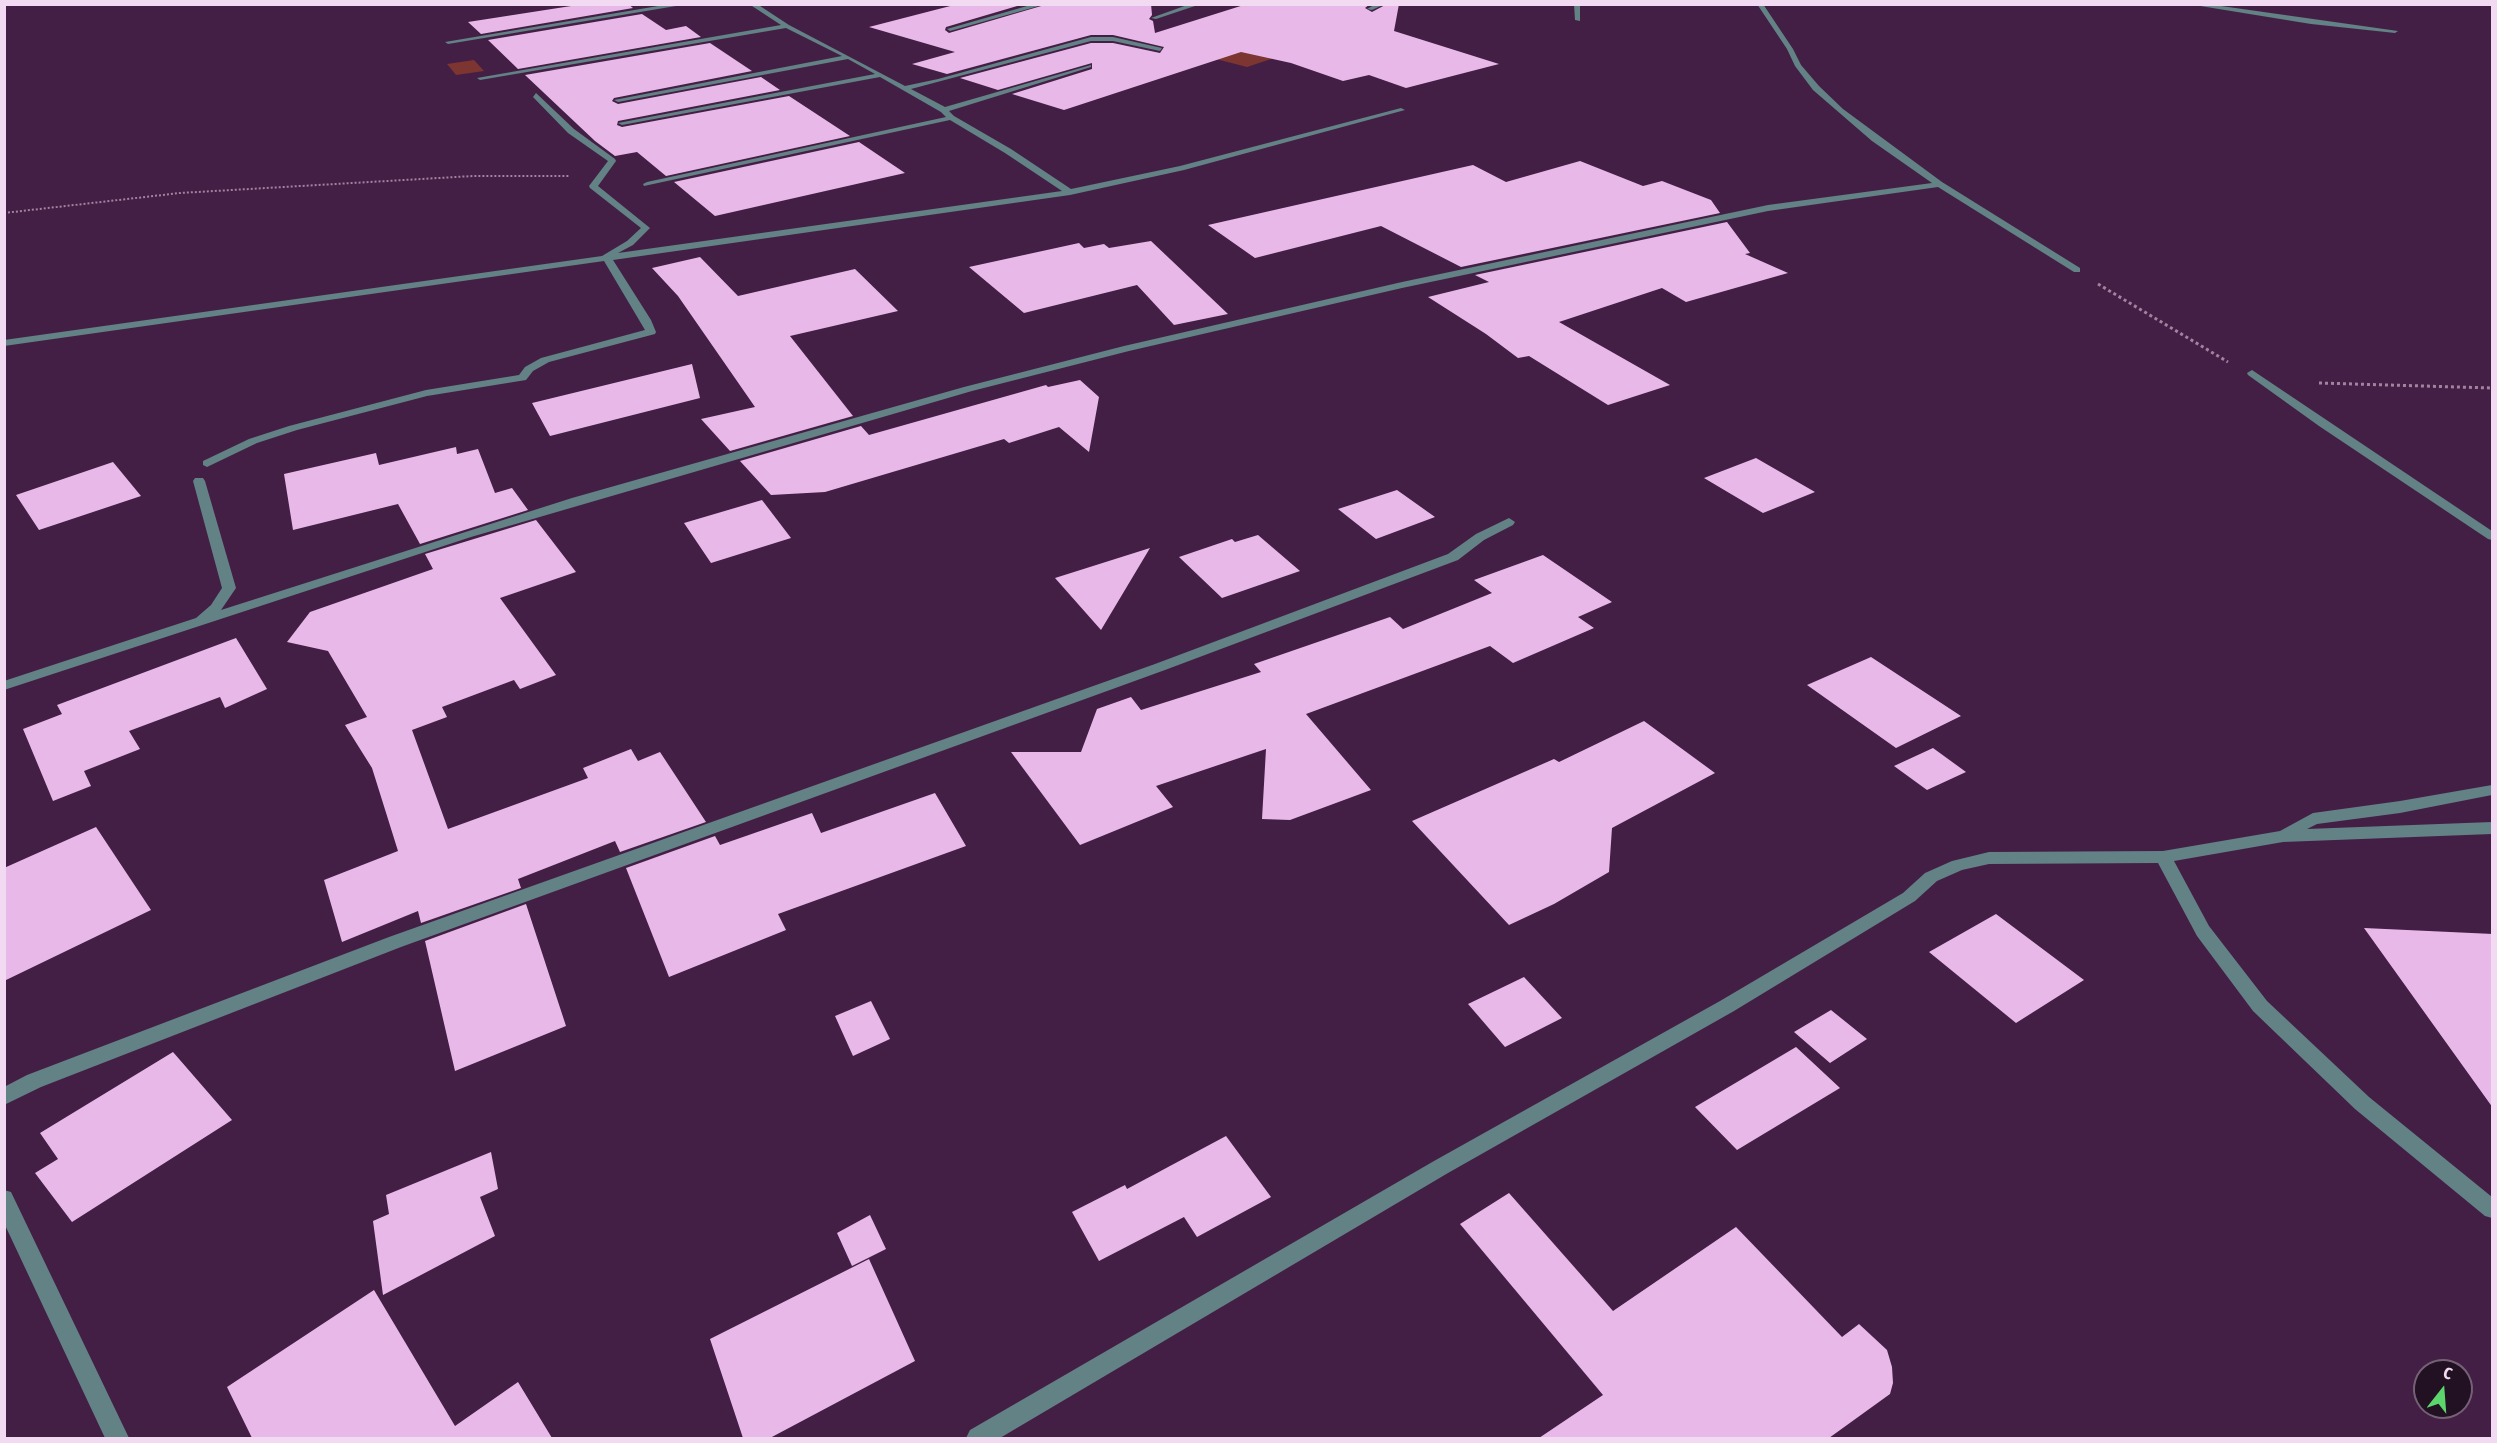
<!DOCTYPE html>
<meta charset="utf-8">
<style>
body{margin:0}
#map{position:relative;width:2497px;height:1443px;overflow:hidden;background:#441f45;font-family:"Fira Sans Condensed",sans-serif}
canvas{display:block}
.frame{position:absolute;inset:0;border:6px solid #f2daf2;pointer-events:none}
.north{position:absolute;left:2413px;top:1359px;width:60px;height:60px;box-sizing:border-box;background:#211122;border:2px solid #756175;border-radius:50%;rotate:17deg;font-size:16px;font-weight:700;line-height:24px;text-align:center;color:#f2daf2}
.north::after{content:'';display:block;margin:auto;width:21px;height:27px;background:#5cd56d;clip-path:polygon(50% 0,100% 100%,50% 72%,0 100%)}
</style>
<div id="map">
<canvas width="2497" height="1443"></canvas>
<div class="frame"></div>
<div class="north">С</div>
</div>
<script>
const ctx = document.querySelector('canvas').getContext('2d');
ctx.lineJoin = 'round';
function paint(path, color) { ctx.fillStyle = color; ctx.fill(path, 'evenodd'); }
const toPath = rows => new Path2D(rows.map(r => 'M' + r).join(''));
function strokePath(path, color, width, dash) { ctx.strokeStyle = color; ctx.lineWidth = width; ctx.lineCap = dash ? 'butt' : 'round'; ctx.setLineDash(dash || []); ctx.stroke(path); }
const green = toPath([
 [1267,41,1301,49,1247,67,1212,58],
 [474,60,484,71,456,75,447,64]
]);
const building = toPath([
 [584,4,628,4,633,8,481,34,468,22],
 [958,4,1024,4,946,27,945,30,949,33,1048,4,1151,4,1152,15,1149,19,1153,21,1155,33,1247,4,1370,4,1365,8,1372,12,1387,4,1399,4,1394,31,1499,64,1406,88,1369,75,1343,81,1291,63,1241,52,1064,110,1012,94,1092,69,1092,63,998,90,960,78,1091,43,1113,43,1160,53,1164,47,1113,35,1091,35,947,74,912,64,955,52,869,27],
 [642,14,666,30,686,26,701,37,518,69,488,40],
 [710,43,752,71,614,98,612,101,618,104,761,77,780,90,618,121,617,125,622,127,789,96,850,136,666,176,637,152,615,156,595,141,525,75],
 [859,142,905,173,715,216,674,182],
 [1580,161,1643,186,1662,181,1711,200,1720,213,1461,267,1381,226,1255,258,1208,225,1473,165,1506,182],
 [1727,222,1750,253,1745,254,1788,273,1686,302,1662,288,1559,322,1670,385,1608,405,1529,356,1518,358,1486,334,1428,297,1489,282,1475,275],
 [1151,241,1228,314,1174,325,1137,285,1024,313,969,267,1079,243,1084,248,1104,244,1109,248],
 [700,257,738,296,855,269,898,311,790,336,853,416,730,451,701,419,755,407,678,296,652,268],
 [692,364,700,398,550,436,532,403],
 [1080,380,1099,397,1089,452,1059,427,1009,443,1004,439,825,492,771,495,740,461,861,426,869,435,1046,385,1048,387],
 [456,447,457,454,478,449,495,493,512,488,528,510,420,544,398,504,293,530,284,474,376,453,379,465],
 [1756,458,1815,492,1763,513,1704,478],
 [113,462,141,496,39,530,16,495],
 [1397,490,1435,517,1376,539,1338,509],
 [762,500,791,538,711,563,684,523],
 [536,520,576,572,500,598,556,675,520,689,514,680,442,707,447,717,412,730,448,829,588,778,583,768,631,749,638,761,660,752,706,822,620,852,615,841,518,879,521,888,421,923,418,911,342,942,324,880,398,851,372,768,345,725,367,717,328,651,287,642,310,612,433,569,425,554],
 [1258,535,1300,571,1222,598,1179,557,1232,539,1235,542],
 [1150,548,1101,630,1055,578],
 [1543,555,1612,602,1578,617,1594,628,1513,663,1490,646,1306,714,1371,790,1290,820,1262,819,1266,749,1156,786,1173,807,1080,845,1011,752,1081,752,1097,709,1131,697,1141,710,1261,672,1254,664,1390,617,1403,629,1492,593,1474,580],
 [236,638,267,689,225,708,220,697,129,731,140,749,84,771,91,786,53,801,23,729,62,714,57,705],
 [1871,657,1961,716,1896,748,1807,685],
 [1644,721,1715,773,1612,828,1609,872,1554,904,1509,925,1412,821,1554,759,1559,762],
 [1933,748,1966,772,1927,790,1894,766],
 [935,793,966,846,778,914,786,930,669,977,626,868,715,836,720,845,812,813,821,833],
 [96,827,151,910,4,981,4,868],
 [526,904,566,1026,455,1071,425,941],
 [1996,914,2084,980,2016,1023,1929,952],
 [2364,928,2493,934,2493,1108],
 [1524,977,1562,1018,1505,1047,1468,1004],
 [871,1001,890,1039,853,1056,835,1016],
 [1831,1010,1867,1039,1830,1063,1794,1032],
 [1796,1047,1840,1088,1737,1150,1695,1107],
 [173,1052,232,1120,72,1222,35,1173,58,1159,40,1133],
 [1226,1136,1271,1197,1197,1237,1184,1217,1099,1261,1072,1212,1125,1185,1127,1189],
 [491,1152,498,1189,480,1197,495,1236,383,1295,373,1221,389,1214,386,1195],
 [1509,1193,1613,1311,1736,1227,1842,1337,1859,1324,1887,1350,1892,1367,1893,1383,1890,1394,1829,1438,1539,1438,1603,1395,1460,1224],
 [870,1215,886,1249,852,1266,837,1233],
 [869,1259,915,1361,770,1438,743,1438,710,1339],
 [374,1290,455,1426,518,1382,552,1438,252,1438,227,1387]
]);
const pathFar1 = toPath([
 [4,213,180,193,473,176,569,176]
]);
const path = toPath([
 [2098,284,2228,362],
 [2319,383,2492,388]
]);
const minor = toPath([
 [670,4,688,4,448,44,445,42,670,4],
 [749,4,757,4,789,25,905,86,938,79,1091,37,1113,37,1162,48,1160,51,1113,41,1091,41,911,89,945,107,1091,65,1091,67,949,111,954,116,1011,149,1071,189,1180,166,1401,108,1405,110,1184,170,1070,195,613,260,651,320,656,332,655,334,549,362,533,371,526,380,427,396,297,430,257,443,207,467,203,465,203,461,249,439,289,426,426,390,519,375,525,367,541,358,645,330,604,261,4,346,4,340,602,256,627,241,641,228,590,188,589,186,608,161,568,133,533,97,536,93,574,129,615,159,616,161,598,186,650,228,633,245,618,253,1062,191,1005,153,950,120,644,186,643,184,647,182,946,117,941,112,880,77,622,125,618,123,875,74,848,59,618,102,614,100,842,56,786,28,480,80,477,78,781,25,749,4],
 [1034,4,1046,4,950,31,947,29,1034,4],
 [1190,4,1201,4,1156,19,1151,18,1190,4],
 [1376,4,1385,4,1372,10,1367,9,1376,4],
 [1574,4,1580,4,1580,21,1575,20,1574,4],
 [1757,4,1763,4,1793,49,1801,65,1819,86,1843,109,1942,182,2080,268,2080,272,2074,272,1938,187,1768,211,1402,288,1129,351,972,391,471,537,4,690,4,681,196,618,211,605,222,588,193,481,195,478,203,478,205,481,236,588,221,610,572,498,964,387,1124,346,1402,282,1768,205,1932,183,1872,141,1813,90,1795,66,1787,49,1757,4],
 [2188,4,2207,4,2398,31,2395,33,2311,24,2188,4],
 [2252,370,2492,531,2492,540,2488,539,2319,426,2248,375,2247,373,2252,370],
 [1509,518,1515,522,1513,525,1484,540,1458,560,1165,670,401,947,41,1087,4,1105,4,1087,27,1075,389,937,1155,664,1448,554,1476,534,1509,518],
 [2492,785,2492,795,2400,813,2317,824,2307,829,2492,822,2492,834,2283,842,2174,861,2209,926,2267,1001,2369,1097,2492,1197,2492,1218,2485,1216,2355,1109,2253,1011,2197,936,2158,863,1989,864,1962,870,1937,881,1915,901,1734,1011,1448,1173,1000,1438,966,1438,970,1430,1434,1161,1720,1001,1903,893,1925,873,1952,861,1989,852,2163,851,2280,831,2313,813,2400,801,2492,785],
 [4,1190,11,1192,129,1438,105,1438,4,1223,4,1190]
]);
paint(green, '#7c3530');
paint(building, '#e8b9e8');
strokePath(pathFar1, '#a183a1', 2, [2, 2]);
strokePath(path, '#a183a1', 3, [3, 3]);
paint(minor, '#628286');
</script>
